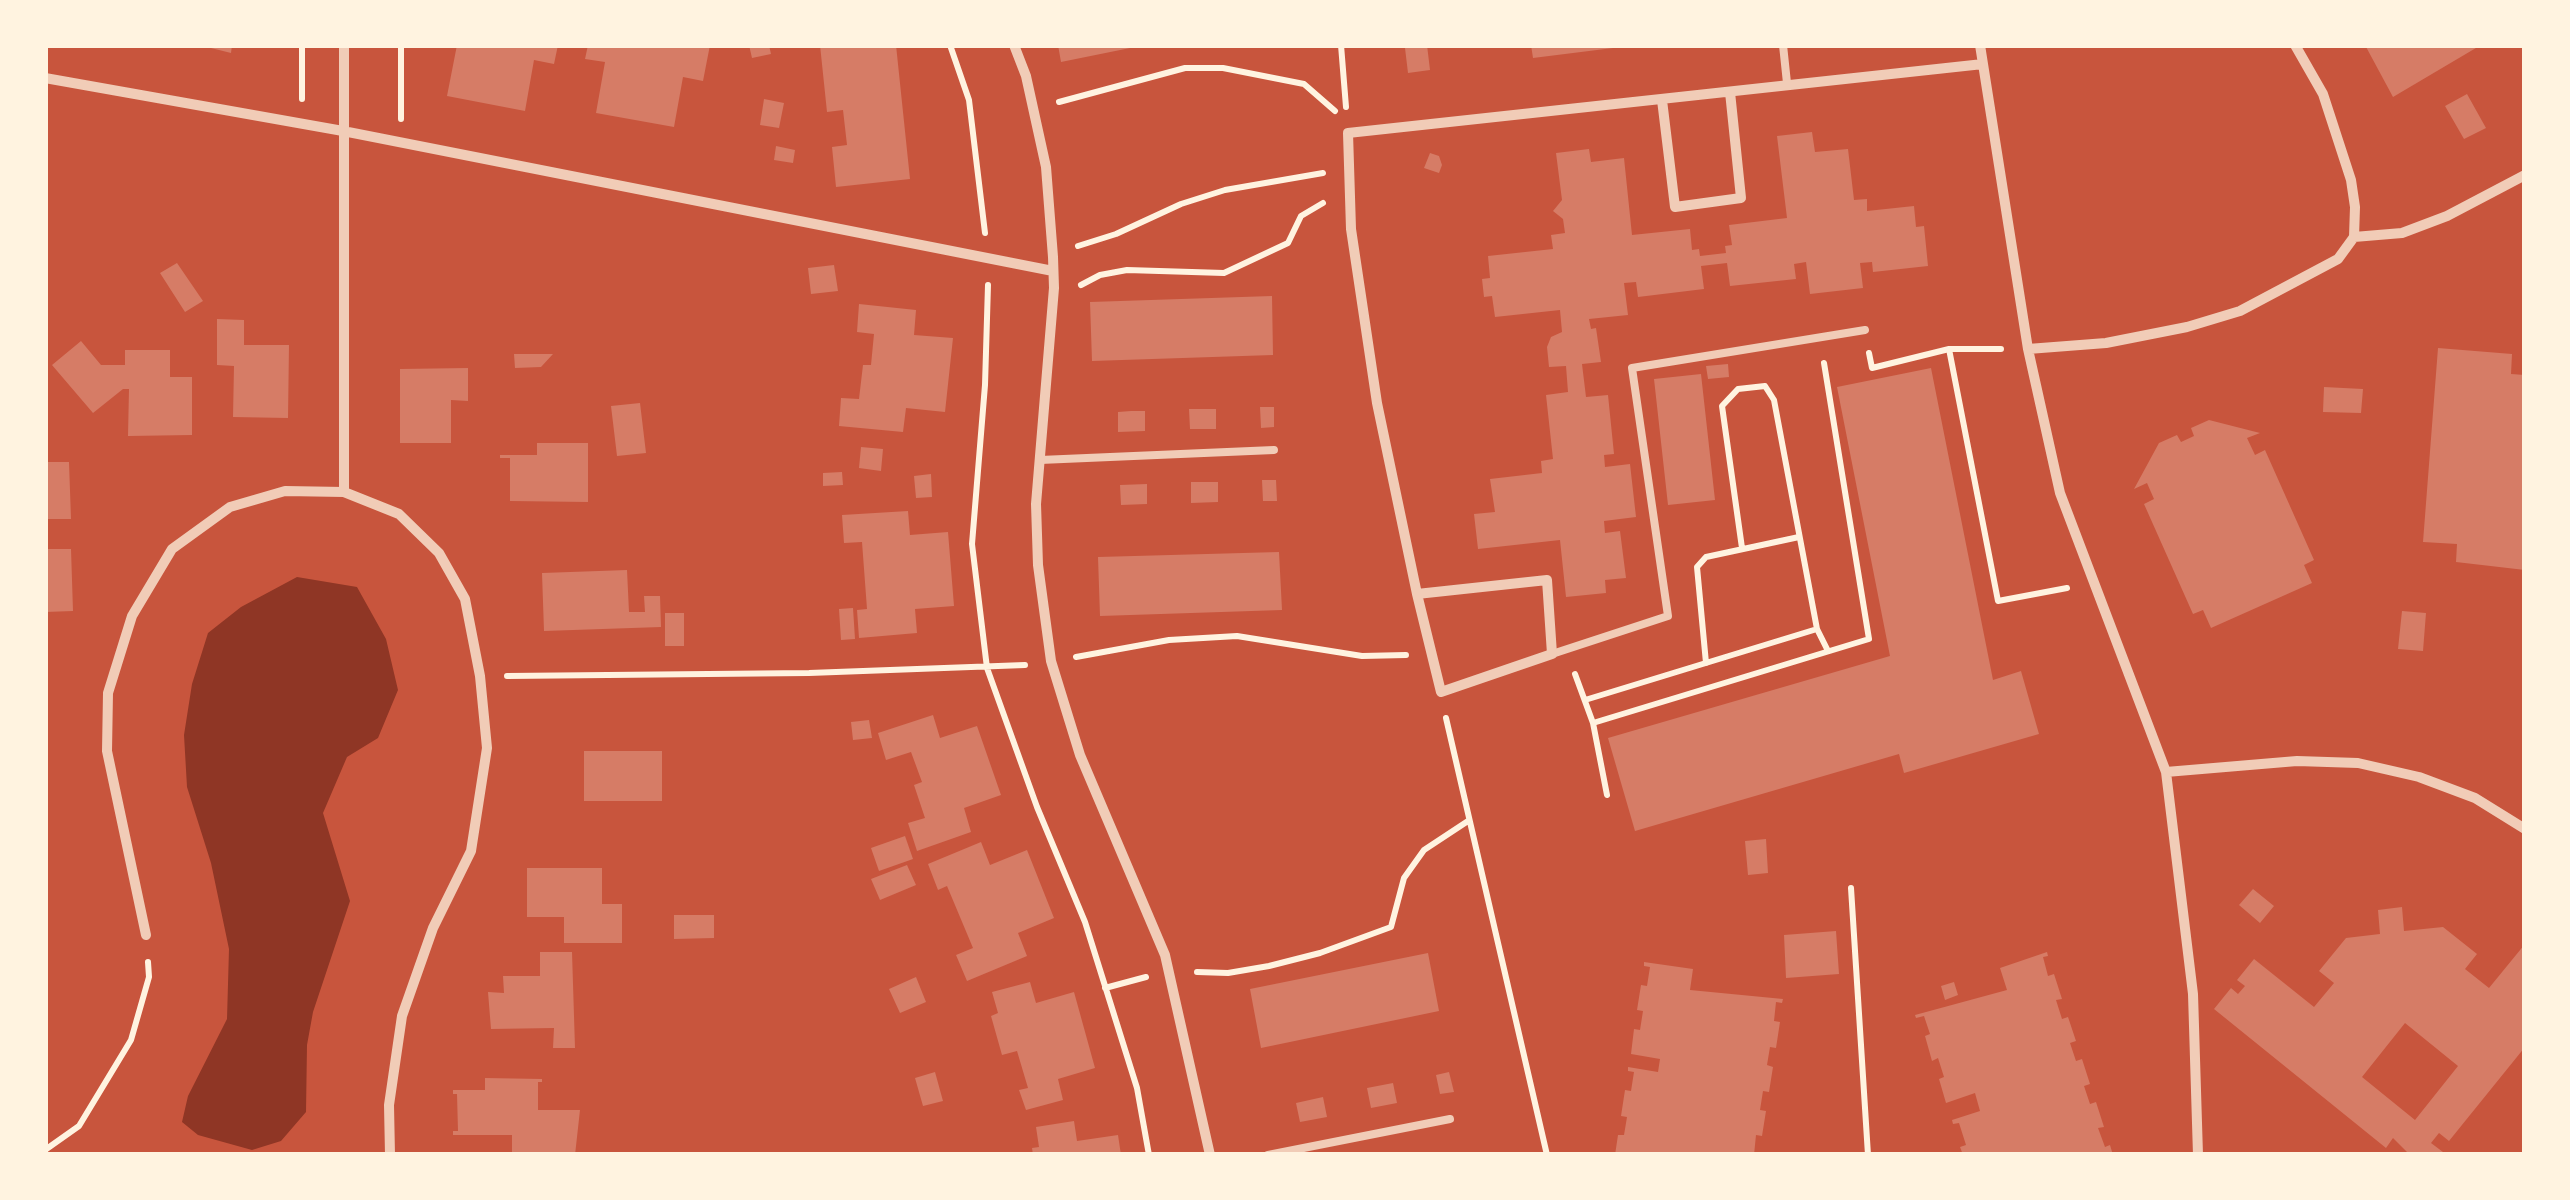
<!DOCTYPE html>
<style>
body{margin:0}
#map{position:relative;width:2570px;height:1200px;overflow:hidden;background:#c8553d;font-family:Jost,sans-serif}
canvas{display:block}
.frame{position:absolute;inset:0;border:48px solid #fff3e0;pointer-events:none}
</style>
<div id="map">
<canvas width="2570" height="1200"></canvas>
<div class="frame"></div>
</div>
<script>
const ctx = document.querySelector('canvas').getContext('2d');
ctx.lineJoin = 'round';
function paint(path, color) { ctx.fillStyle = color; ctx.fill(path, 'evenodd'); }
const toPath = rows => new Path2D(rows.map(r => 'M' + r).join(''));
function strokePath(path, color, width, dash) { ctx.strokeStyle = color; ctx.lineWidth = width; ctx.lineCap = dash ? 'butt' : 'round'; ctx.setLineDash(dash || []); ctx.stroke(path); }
const water = toPath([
 [297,577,357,587,386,639,398,690,378,738,347,757,323,813,350,901,313,1012,307,1045,306,1112,281,1141,252,1150,198,1135,182,1122,188,1096,227,1019,229,949,211,863,187,787,184,735,192,684,208,633,241,607]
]);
const building = toPath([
 [199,45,232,45,231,53],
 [457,45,558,45,554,64,534,60,525,111,447,96],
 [588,45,710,45,703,81,683,77,674,127,596,113,605,62,585,59],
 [749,45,769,45,771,54,752,58],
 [820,45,896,45,910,179,836,187,832,147,847,145,843,110,827,112],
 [1058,45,1134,45,1135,47,1061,62],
 [1427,45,1430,70,1408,73,1405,48],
 [1531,45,1621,45,1621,47,1533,58],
 [2365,45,2481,45,2393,97],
 [2467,94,2486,128,2464,139,2445,106],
 [764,99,784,103,779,128,760,125],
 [1812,132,1815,152,1848,149,1854,200,1867,199,1867,211,1914,206,1916,227,1924,226,1928,266,1873,272,1872,262,1860,263,1863,288,1810,294,1806,262,1794,264,1796,279,1730,286,1727,263,1701,266,1704,289,1638,297,1636,282,1624,283,1628,315,1589,319,1591,329,1596,328,1601,362,1582,364,1586,397,1608,395,1614,454,1604,455,1605,467,1630,464,1636,517,1604,521,1605,533,1620,531,1626,578,1605,580,1606,593,1566,597,1560,540,1478,549,1474,514,1495,512,1490,479,1542,473,1541,461,1553,459,1546,395,1568,392,1566,366,1549,367,1547,347,1551,337,1562,332,1560,310,1495,317,1492,296,1484,297,1482,279,1490,278,1488,256,1553,249,1551,235,1565,233,1563,219,1553,211,1562,200,1556,153,1589,149,1591,162,1624,158,1632,235,1690,229,1692,250,1699,249,1700,256,1726,253,1725,246,1732,245,1729,225,1787,218,1777,136],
 [776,146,795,150,793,163,774,160],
 [1430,153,1439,156,1442,165,1439,173,1424,168],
 [177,263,203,301,185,312,160,273],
 [834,265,838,291,811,294,808,268],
 [1272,296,1273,355,1092,361,1090,302],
 [859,304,916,310,914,335,953,338,945,412,906,408,903,432,839,426,841,398,859,399,863,365,871,365,874,334,857,332],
 [217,319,244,320,244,345,289,345,288,418,233,417,234,366,217,365],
 [81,341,101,365,125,365,125,350,170,350,170,377,192,377,192,435,128,436,129,389,123,389,93,413,52,365],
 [2438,348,2512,354,2511,374,2525,375,2525,570,2456,562,2457,544,2423,542],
 [514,354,553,354,541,367,515,368],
 [1728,364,1729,377,1708,379,1706,366],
 [468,368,468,401,451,400,451,443,400,443,400,369],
 [1931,368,1993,680,2021,671,2039,734,1904,773,1899,754,1635,831,1608,738,1890,656,1837,387],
 [1701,374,1715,500,1668,505,1654,379],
 [2324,387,2363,389,2361,413,2323,412],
 [640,403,646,453,617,456,611,406],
 [1260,407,1274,407,1274,427,1261,428],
 [1189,409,1216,409,1216,429,1190,429],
 [1131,411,1145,411,1145,431,1118,432,1118,412],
 [2209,420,2260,433,2247,438,2255,455,2265,450,2314,560,2304,565,2312,583,2211,628,2203,610,2193,614,2144,504,2154,499,2147,483,2134,489,2159,443,2177,435,2181,442,2194,436,2191,428],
 [537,443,588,443,588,502,510,501,510,458,500,458,500,455,537,455],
 [861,447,883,449,881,471,859,468],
 [45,462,69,462,71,519,45,519],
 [842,472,843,485,823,486,823,473],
 [931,474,932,497,916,498,914,476],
 [1262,480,1276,480,1277,501,1263,501],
 [1191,482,1218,482,1218,502,1191,503],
 [1147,484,1147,504,1121,505,1120,485],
 [908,511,910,535,948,532,954,606,915,609,917,633,859,638,857,610,867,609,862,542,844,543,842,515],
 [45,549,71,549,73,611,45,612],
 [1279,552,1282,610,1100,616,1098,557],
 [627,570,629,612,645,612,644,596,660,596,661,627,544,631,542,573],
 [853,608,855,639,841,640,839,609],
 [2402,611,2426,613,2423,651,2398,649],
 [665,613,684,613,684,646,665,646],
 [933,715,940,738,977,726,1001,795,964,808,971,832,917,851,908,823,925,818,914,785,922,782,911,752,886,760,878,733],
 [869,720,872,738,853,740,851,722],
 [584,751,662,751,662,801,584,801],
 [905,836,913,859,879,871,871,848],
 [1766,839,1768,873,1748,875,1745,841],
 [981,842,990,865,1027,850,1054,918,1018,933,1027,956,967,981,956,955,973,948,947,886,938,890,928,864],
 [907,865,916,885,880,900,871,879],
 [527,868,602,868,602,904,622,904,622,943,564,943,564,917,527,917],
 [2253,889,2274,906,2260,923,2239,905],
 [2402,907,2404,931,2443,927,2477,954,2465,969,2489,988,2525,944,2525,1047,2449,1141,2439,1133,2431,1143,2447,1155,2410,1155,2393,1138,2386,1148,2214,1009,2231,988,2238,994,2245,986,2237,980,2254,959,2314,1007,2334,983,2319,971,2346,938,2380,934,2378,910],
 [2405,1023,2458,1066,2415,1120,2362,1077],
 [674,915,714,915,714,938,674,939],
 [1836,931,1839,974,1786,978,1784,935],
 [540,952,572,952,575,1048,553,1048,554,1028,491,1029,488,992,504,993,503,976,540,976],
 [2047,952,2048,956,2043,957,2048,976,2054,974,2062,999,2056,1000,2062,1019,2068,1017,2076,1041,2070,1043,2076,1061,2082,1059,2090,1084,2084,1086,2090,1104,2096,1102,2104,1127,2098,1128,2105,1147,2110,1145,2113,1155,1963,1155,1960,1147,1966,1145,1959,1123,1953,1124,1952,1120,1980,1111,1975,1093,1946,1103,1939,1079,1944,1077,1938,1058,1932,1061,1925,1036,1930,1034,1924,1016,1916,1018,1915,1015,2007,990,2000,968],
 [1428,953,1439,1011,1261,1048,1250,989],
 [1644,962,1693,969,1690,990,1783,999,1782,1003,1776,1002,1774,1021,1780,1022,1776,1048,1770,1047,1767,1065,1773,1067,1769,1092,1763,1091,1760,1110,1766,1111,1762,1136,1756,1135,1754,1155,1615,1155,1618,1135,1624,1135,1627,1117,1621,1116,1625,1090,1631,1091,1634,1072,1628,1071,1628,1067,1658,1072,1660,1059,1631,1054,1634,1029,1640,1030,1643,1011,1637,1010,1641,985,1647,986,1650,967,1644,966],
 [916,977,926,1002,900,1013,889,989],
 [1030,982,1036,1003,1074,992,1095,1068,1058,1079,1063,1100,1026,1110,1019,1090,1028,1088,1017,1051,1002,1055,991,1016,998,1013,992,992],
 [1954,982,1958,995,1945,1000,1941,986],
 [935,1072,943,1101,923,1106,915,1078],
 [1449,1072,1454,1092,1440,1094,1436,1075],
 [485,1078,542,1079,542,1082,538,1082,538,1110,580,1110,575,1155,512,1155,512,1135,453,1135,453,1131,458,1131,457,1094,453,1094,453,1090,485,1090],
 [1393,1083,1397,1103,1371,1108,1367,1088],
 [1323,1097,1327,1117,1300,1122,1296,1103],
 [1074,1121,1077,1141,1118,1135,1121,1155,1033,1155,1032,1148,1039,1147,1036,1127]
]);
const path = toPath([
 [302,45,302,99],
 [401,45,401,119],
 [950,45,969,100,985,233],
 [1341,45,1346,107],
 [1059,102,1185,68,1223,68,1304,84,1335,111],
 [1078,246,1116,234,1181,204,1225,190,1323,173],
 [988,285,985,385,972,544,987,668,1037,807,1085,922,1137,1088,1149,1155],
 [1081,285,1100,275,1127,270,1224,273,1288,243,1301,216,1323,203],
 [1949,349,1998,601,2067,588],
 [1869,353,1872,368,1949,349,2001,349],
 [1742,548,1722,406,1738,389,1765,386,1774,400,1817,629,1828,651],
 [1076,657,1169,640,1237,636,1362,656,1406,655],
 [1706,663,1697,567,1706,557,1799,537],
 [1575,674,1593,723,1607,795],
 [507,676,809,673,1025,665],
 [1585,700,1817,629],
 [1446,718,1547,1155],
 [1593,723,1869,639,1824,363],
 [1851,888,1868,1155],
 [1197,972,1228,973,1269,966,1320,953,1391,927,1404,878,1424,850,1468,821],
 [1105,988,1146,977],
 [45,1150,79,1126,131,1040,149,977,148,962]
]);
const service = toPath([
 [1783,45,1787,83],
 [1040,460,1274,450],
 [1552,654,1668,616,1632,368,1865,330],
 [1268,1155,1450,1119]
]);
const minor = toPath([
 [1014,45,1026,76,1046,167,1053,257,1054,288,1036,504,1038,565,1051,661,1080,755,1165,955,1210,1155],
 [1980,45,2028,349,2060,493,2166,772,2193,994,2198,1155],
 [2295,45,2323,94,2351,180,2355,207,2354,237,2402,233,2447,216,2525,175],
 [45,78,343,131,1053,271],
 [1662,100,1675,207,1741,198,1730,92],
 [2028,349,2106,343,2187,327,2240,311,2338,259,2354,237],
 [344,492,399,514,439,553,465,599,480,676,487,748,471,851,433,928,402,1016,389,1105,390,1155],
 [1417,594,1547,580,1552,654,1441,692,1417,594,1377,403,1351,229,1348,133,1983,64],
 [2166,772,2297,761,2358,763,2419,777,2475,798,2525,829],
 [146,935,107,751,108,693,132,616,172,549,230,507,285,491,344,492,344,45]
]);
paint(water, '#8f3625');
paint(building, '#d67c66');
strokePath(path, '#fff3e0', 6);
strokePath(service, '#f1ccb7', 8);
strokePath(minor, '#f1ccb7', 10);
</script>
